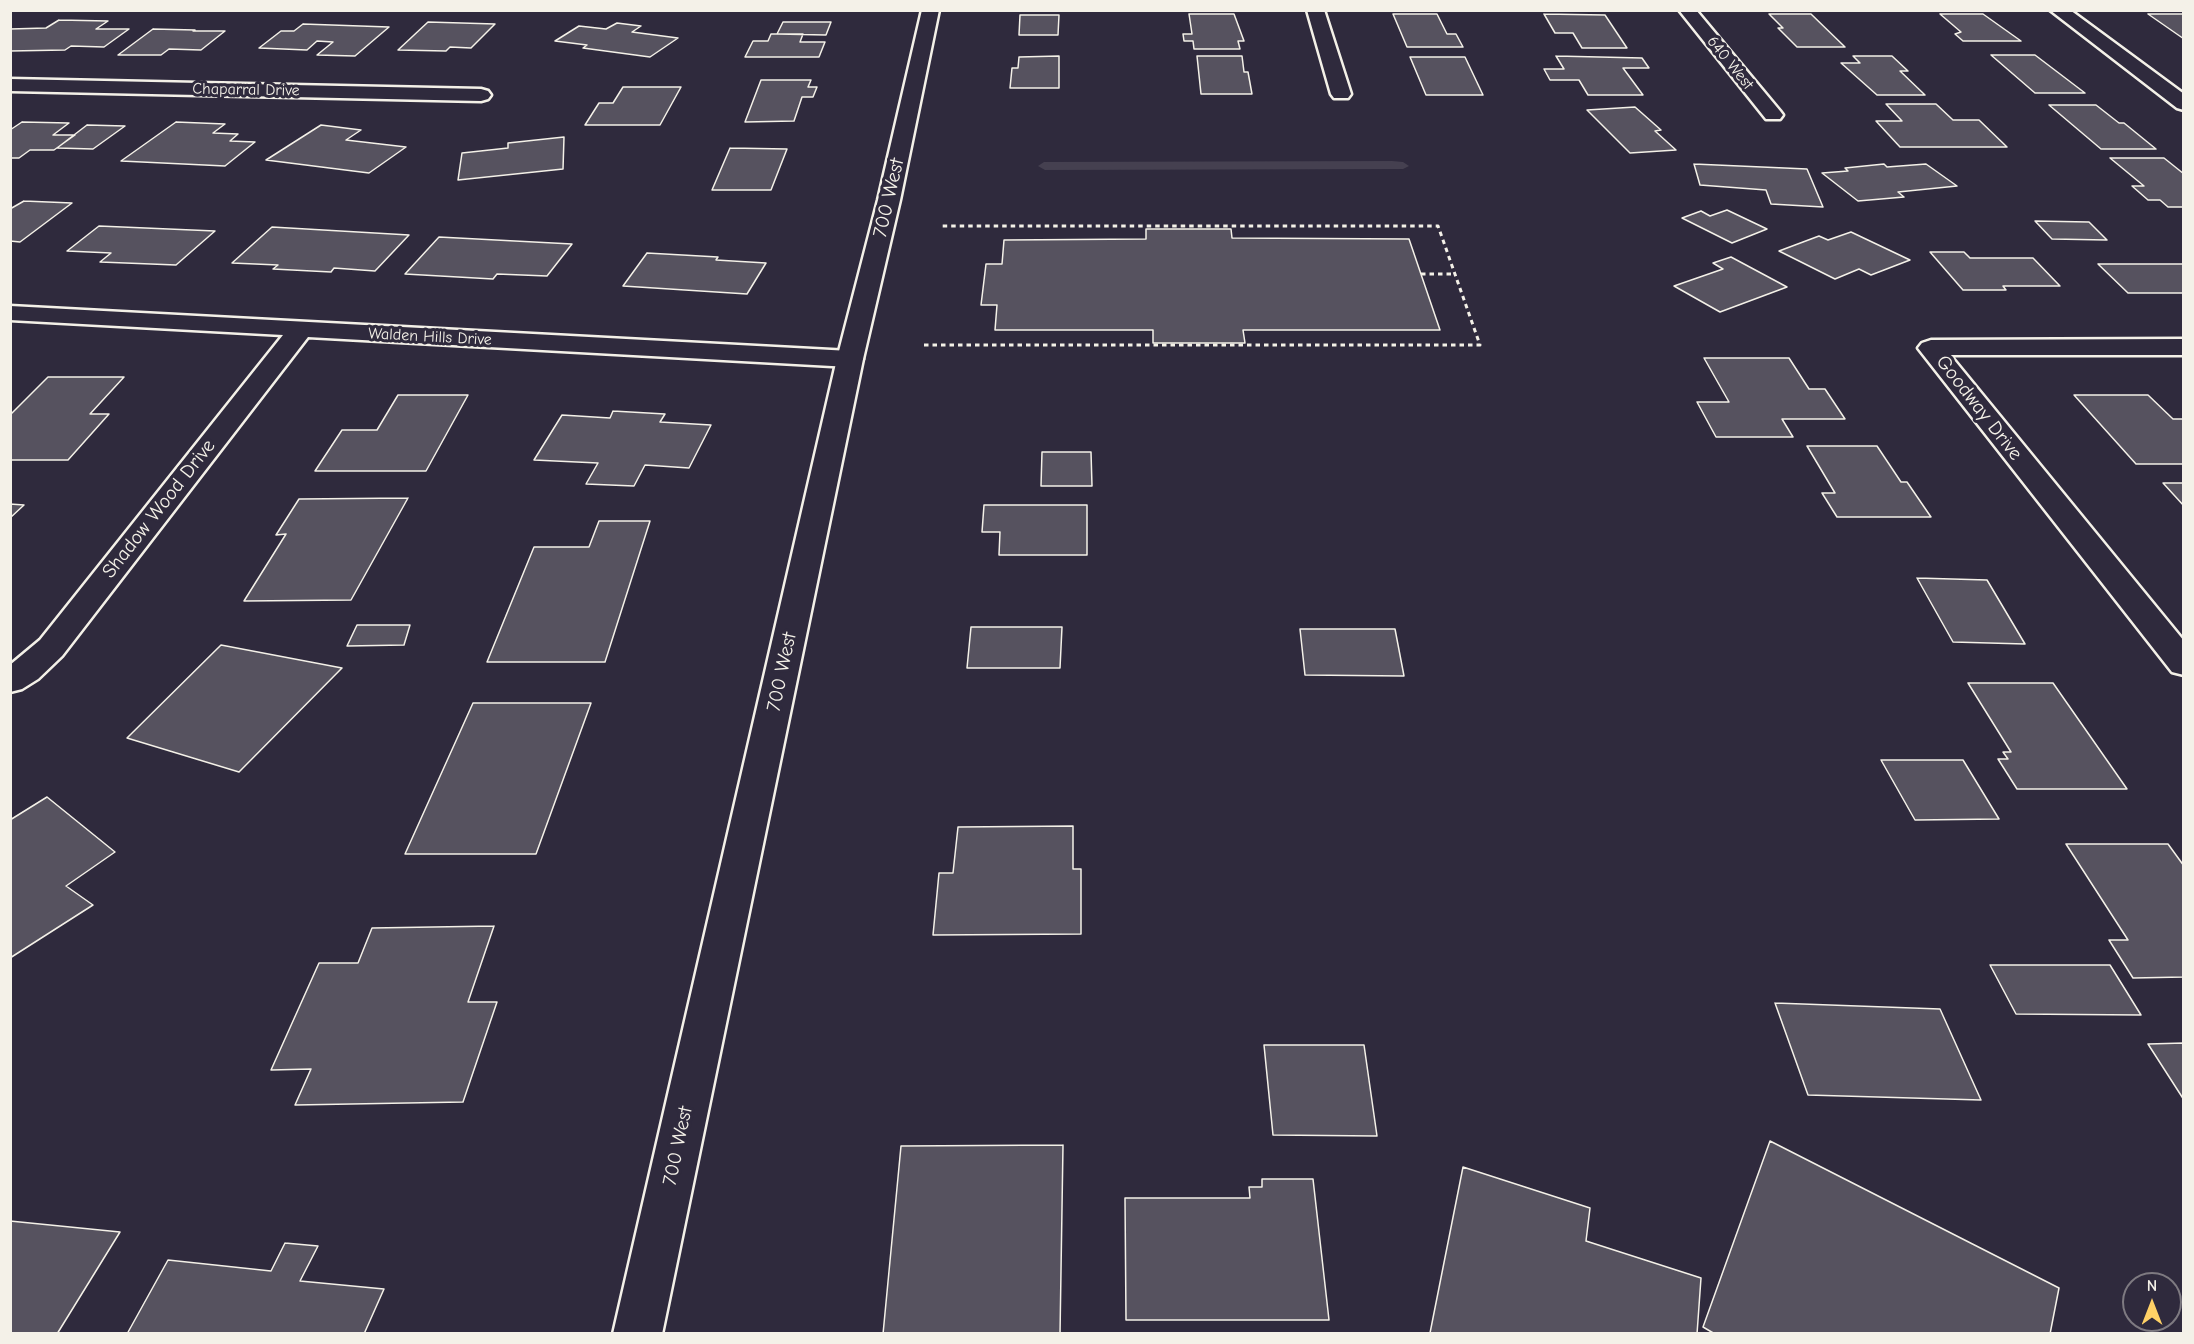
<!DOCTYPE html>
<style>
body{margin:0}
#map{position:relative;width:2194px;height:1344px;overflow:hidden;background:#2f2a3d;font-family:"Comic Neue",sans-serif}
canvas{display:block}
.frame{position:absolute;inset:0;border:12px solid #f4f1e8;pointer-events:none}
.north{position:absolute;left:2122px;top:1272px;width:60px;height:60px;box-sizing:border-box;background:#2f2a3d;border:2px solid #7e7a81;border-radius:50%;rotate:0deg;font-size:16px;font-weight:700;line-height:24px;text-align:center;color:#f4f1e8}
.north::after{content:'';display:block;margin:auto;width:21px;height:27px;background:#ffd166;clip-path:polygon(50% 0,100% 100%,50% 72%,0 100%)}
</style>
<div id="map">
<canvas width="2194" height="1344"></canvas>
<div class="frame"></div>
<div class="north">N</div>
</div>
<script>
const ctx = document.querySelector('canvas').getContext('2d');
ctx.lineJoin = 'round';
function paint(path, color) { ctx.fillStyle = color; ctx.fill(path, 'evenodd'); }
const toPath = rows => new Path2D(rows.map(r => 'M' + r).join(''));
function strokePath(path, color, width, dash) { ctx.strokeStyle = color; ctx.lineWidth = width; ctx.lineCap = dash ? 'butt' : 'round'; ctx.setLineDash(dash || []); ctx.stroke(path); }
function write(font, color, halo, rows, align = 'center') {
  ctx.font = font + ' "Comic Neue",sans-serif'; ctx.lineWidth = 6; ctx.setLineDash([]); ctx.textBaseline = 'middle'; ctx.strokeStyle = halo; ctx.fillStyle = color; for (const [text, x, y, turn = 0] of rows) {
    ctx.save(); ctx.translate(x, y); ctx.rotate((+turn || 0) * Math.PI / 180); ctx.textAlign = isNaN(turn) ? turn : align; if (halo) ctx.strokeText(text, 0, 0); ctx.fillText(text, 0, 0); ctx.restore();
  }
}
const green = toPath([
 [1392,161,1403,162,1409,166,1403,169,1045,170,1038,166,1044,162]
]);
const building = toPath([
 [1189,14,1234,14,1244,41,1238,41,1240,49,1194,49,1193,41,1184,41,1183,34,1192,34,1189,14],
 [1393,14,1437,14,1447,34,1456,34,1463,47,1407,47,1393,14],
 [1544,14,1605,15,1627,48,1582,48,1573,33,1555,33,1544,14],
 [1769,14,1811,14,1845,47,1797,47,1778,28,1783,28,1769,14],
 [1940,14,1983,14,2021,41,1963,41,1955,34,1961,32,1940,14],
 [2148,14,2184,14,2184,39,2148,14],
 [1020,15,1059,15,1058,35,1019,35,1020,15],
 [59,20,108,21,96,29,129,29,104,47,71,46,65,50,10,51,10,29,46,28,59,20],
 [428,22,495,24,471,48,450,47,446,51,398,50,428,22],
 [783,22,831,22,826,35,777,34,783,22],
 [617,23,641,26,632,32,678,38,650,57,583,48,587,45,555,41,579,26,606,29,617,23],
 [303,24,389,27,355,56,317,55,333,42,317,41,307,50,259,48,281,31,294,31,303,24],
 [153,29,195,30,193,31,225,31,201,50,169,49,161,55,118,55,153,29],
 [771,34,803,34,800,42,825,42,819,57,745,57,753,41,768,41,771,34],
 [1991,55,2035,55,2085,93,2035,93,1991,55],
 [1059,56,1059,88,1010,88,1012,68,1018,68,1019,57,1059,56],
 [1197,56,1242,56,1244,72,1248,72,1252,94,1201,94,1197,56],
 [1556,56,1642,58,1649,68,1623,68,1643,95,1588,95,1579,80,1550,80,1544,69,1564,69,1556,56],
 [1853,56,1892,56,1908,71,1900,71,1925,95,1877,95,1841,63,1860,63,1853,56],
 [1410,57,1465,57,1483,95,1426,95,1410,57],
 [761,80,811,80,808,87,817,87,813,97,802,97,794,121,745,122,761,80],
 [623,87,681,87,660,125,585,125,599,103,613,103,623,87],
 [1886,104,1936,104,1953,120,1979,120,2007,147,1900,147,1876,121,1902,121,1886,104],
 [2049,105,2096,105,2119,123,2124,123,2156,149,2101,149,2049,105],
 [1635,107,1661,130,1655,131,1676,150,1630,153,1587,110,1635,107],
 [22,122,69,123,53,135,75,135,54,150,30,150,19,158,10,158,10,130,22,122],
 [176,122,225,124,213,133,238,134,230,141,255,142,225,166,121,161,176,122],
 [87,125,125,126,93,149,57,148,87,125],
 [321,125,361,130,346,140,406,147,369,173,266,160,321,125],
 [564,137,563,169,458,180,462,153,508,148,508,143,564,137],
 [730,148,787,149,771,190,712,190,730,148],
 [2110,158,2164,158,2184,174,2184,207,2168,207,2160,200,2148,200,2132,186,2144,186,2110,158],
 [1694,164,1807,169,1823,207,1771,204,1766,190,1700,185,1694,164],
 [1884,164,1887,167,1926,164,1957,186,1898,192,1904,197,1858,201,1822,173,1848,171,1845,168,1884,164],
 [24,201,72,203,20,242,10,241,10,209,24,201],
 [1727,210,1767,229,1732,243,1682,218,1701,211,1710,216,1727,210],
 [2035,221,2089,222,2107,240,2052,239,2035,221],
 [99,226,215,231,176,265,100,262,111,253,67,251,99,226],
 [272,227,409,235,375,271,334,268,331,272,273,269,278,265,232,263,272,227],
 [1146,229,1231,229,1232,238,1409,239,1440,330,1243,330,1245,343,1153,343,1153,330,995,330,997,305,981,305,986,264,1002,264,1004,240,1146,239,1146,229],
 [1851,232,1910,260,1871,275,1859,269,1835,279,1779,251,1819,236,1828,240,1851,232],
 [439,237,572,244,547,276,497,274,493,279,405,274,439,237],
 [1930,252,1964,252,1970,258,2033,258,2060,286,2003,286,2006,290,1963,290,1930,252],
 [647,253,718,257,716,260,766,263,747,294,623,286,647,253],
 [1731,257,1787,287,1720,312,1674,286,1723,269,1713,263,1731,257],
 [2098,264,2184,264,2184,293,2128,293,2098,264],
 [1704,358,1789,358,1809,389,1825,389,1845,419,1782,419,1793,437,1716,437,1697,402,1729,402,1704,358],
 [48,377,124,377,90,414,109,414,68,460,10,460,10,415,48,377],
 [398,395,468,395,426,471,315,471,342,430,377,430,398,395],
 [2074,395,2148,395,2173,419,2184,419,2184,464,2136,464,2074,395],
 [613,411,665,414,660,422,711,425,689,468,645,465,634,486,586,484,598,463,534,460,562,415,610,418,613,411],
 [1807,446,1877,446,1901,482,1907,482,1931,517,1837,517,1822,493,1835,493,1807,446],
 [1042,452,1091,452,1092,486,1041,486,1042,452],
 [2163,483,2184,483,2184,506,2163,483],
 [408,498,351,600,244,601,286,534,276,535,299,499,408,498],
 [10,504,24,505,10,518,10,504],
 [984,505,1087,505,1087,555,999,555,1000,532,982,532,984,505],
 [599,521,650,521,605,662,487,662,534,547,589,547,599,521],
 [1917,578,1987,580,2025,644,1953,642,1917,578],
 [357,625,410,625,404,645,347,646,357,625],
 [971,627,1062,627,1060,668,967,668,971,627],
 [1300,629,1395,629,1404,676,1305,675,1300,629],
 [221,645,342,668,239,772,127,738,221,645],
 [1968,683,2053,683,2127,789,2017,789,1998,759,2008,759,2003,752,2011,752,1968,683],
 [473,703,591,703,536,854,405,854,473,703],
 [1881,760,1963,760,1999,819,1915,820,1881,760],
 [47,797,115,852,66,886,93,905,10,958,10,820,47,797],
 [1073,826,1073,869,1081,869,1081,934,933,935,939,873,953,873,958,827,1073,826],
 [2066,844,2168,844,2184,866,2184,977,2133,978,2109,940,2128,940,2066,844],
 [494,926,468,1002,497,1002,463,1102,295,1105,311,1069,271,1070,319,963,358,963,372,928,494,926],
 [1990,965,2110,965,2141,1015,2016,1014,1990,965],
 [1775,1003,1940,1009,1981,1100,1808,1095,1775,1003],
 [2184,1043,2184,1100,2148,1044,2184,1043],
 [1264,1045,1364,1045,1377,1136,1273,1135,1264,1045],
 [1770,1141,2059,1288,2050,1334,1715,1334,1703,1327,1770,1141],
 [1063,1145,1060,1334,883,1334,901,1146,1063,1145],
 [1463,1167,1590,1208,1586,1241,1701,1278,1697,1334,1430,1333,1463,1167],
 [1262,1179,1313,1179,1329,1320,1126,1320,1125,1198,1250,1198,1249,1187,1262,1187,1262,1179],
 [10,1221,120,1232,57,1334,10,1334,10,1221],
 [285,1243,318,1246,300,1281,384,1289,364,1334,127,1334,168,1260,271,1271,285,1243]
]);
const path = toPath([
 [1421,274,1455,274],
 [924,345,1480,345,1438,226,942,226]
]);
const street = toPath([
 [1307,10,1324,10,1351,94,1348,98,1334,98,1331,94,1307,10],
 [1679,10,1696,10,1780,111,1783,115,1780,119,1766,119,1679,10],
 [2050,10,2070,10,2184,94,2184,110,2177,108,2050,10],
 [10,79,481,89,488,91,491,95,488,99,481,101,10,91,10,79],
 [10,306,850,351,859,354,863,359,859,364,850,367,308,337,62,656,38,679,22,689,10,692,10,665,40,640,283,335,10,320,10,306],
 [2184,339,2184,355,1950,355,2184,641,2184,675,2172,672,1918,348,1922,343,1931,340,2184,339]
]);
const secondary = toPath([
 [922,10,939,10,900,200,863,359,662,1334,613,1334,837,359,878,200,922,10]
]);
const farStreetnames = [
 ["640 West",1730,63,51],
 ["Chaparral Drive",246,90,1],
 ["Walden Hills Drive",430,337,3]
];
const streetNames = [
 ["700 West",889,198,-77],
 ["Goodway Drive",1979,408,52],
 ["Shadow Wood Drive",159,509,-52],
 ["700 West",782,672,-78],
 ["700 West",678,1146,-78]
];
paint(green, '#454050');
paint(building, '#56525f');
strokePath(building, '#f4f1e8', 1.5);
strokePath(street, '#f4f1e8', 5);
strokePath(secondary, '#f4f1e8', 5);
strokePath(path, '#f4f1e8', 3, [4.5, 4]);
paint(street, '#2f2a3d');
paint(secondary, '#2f2a3d');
write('16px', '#f4f1e8', '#2f2a3d', farStreetnames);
write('20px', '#f4f1e8', '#2f2a3d', streetNames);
</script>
